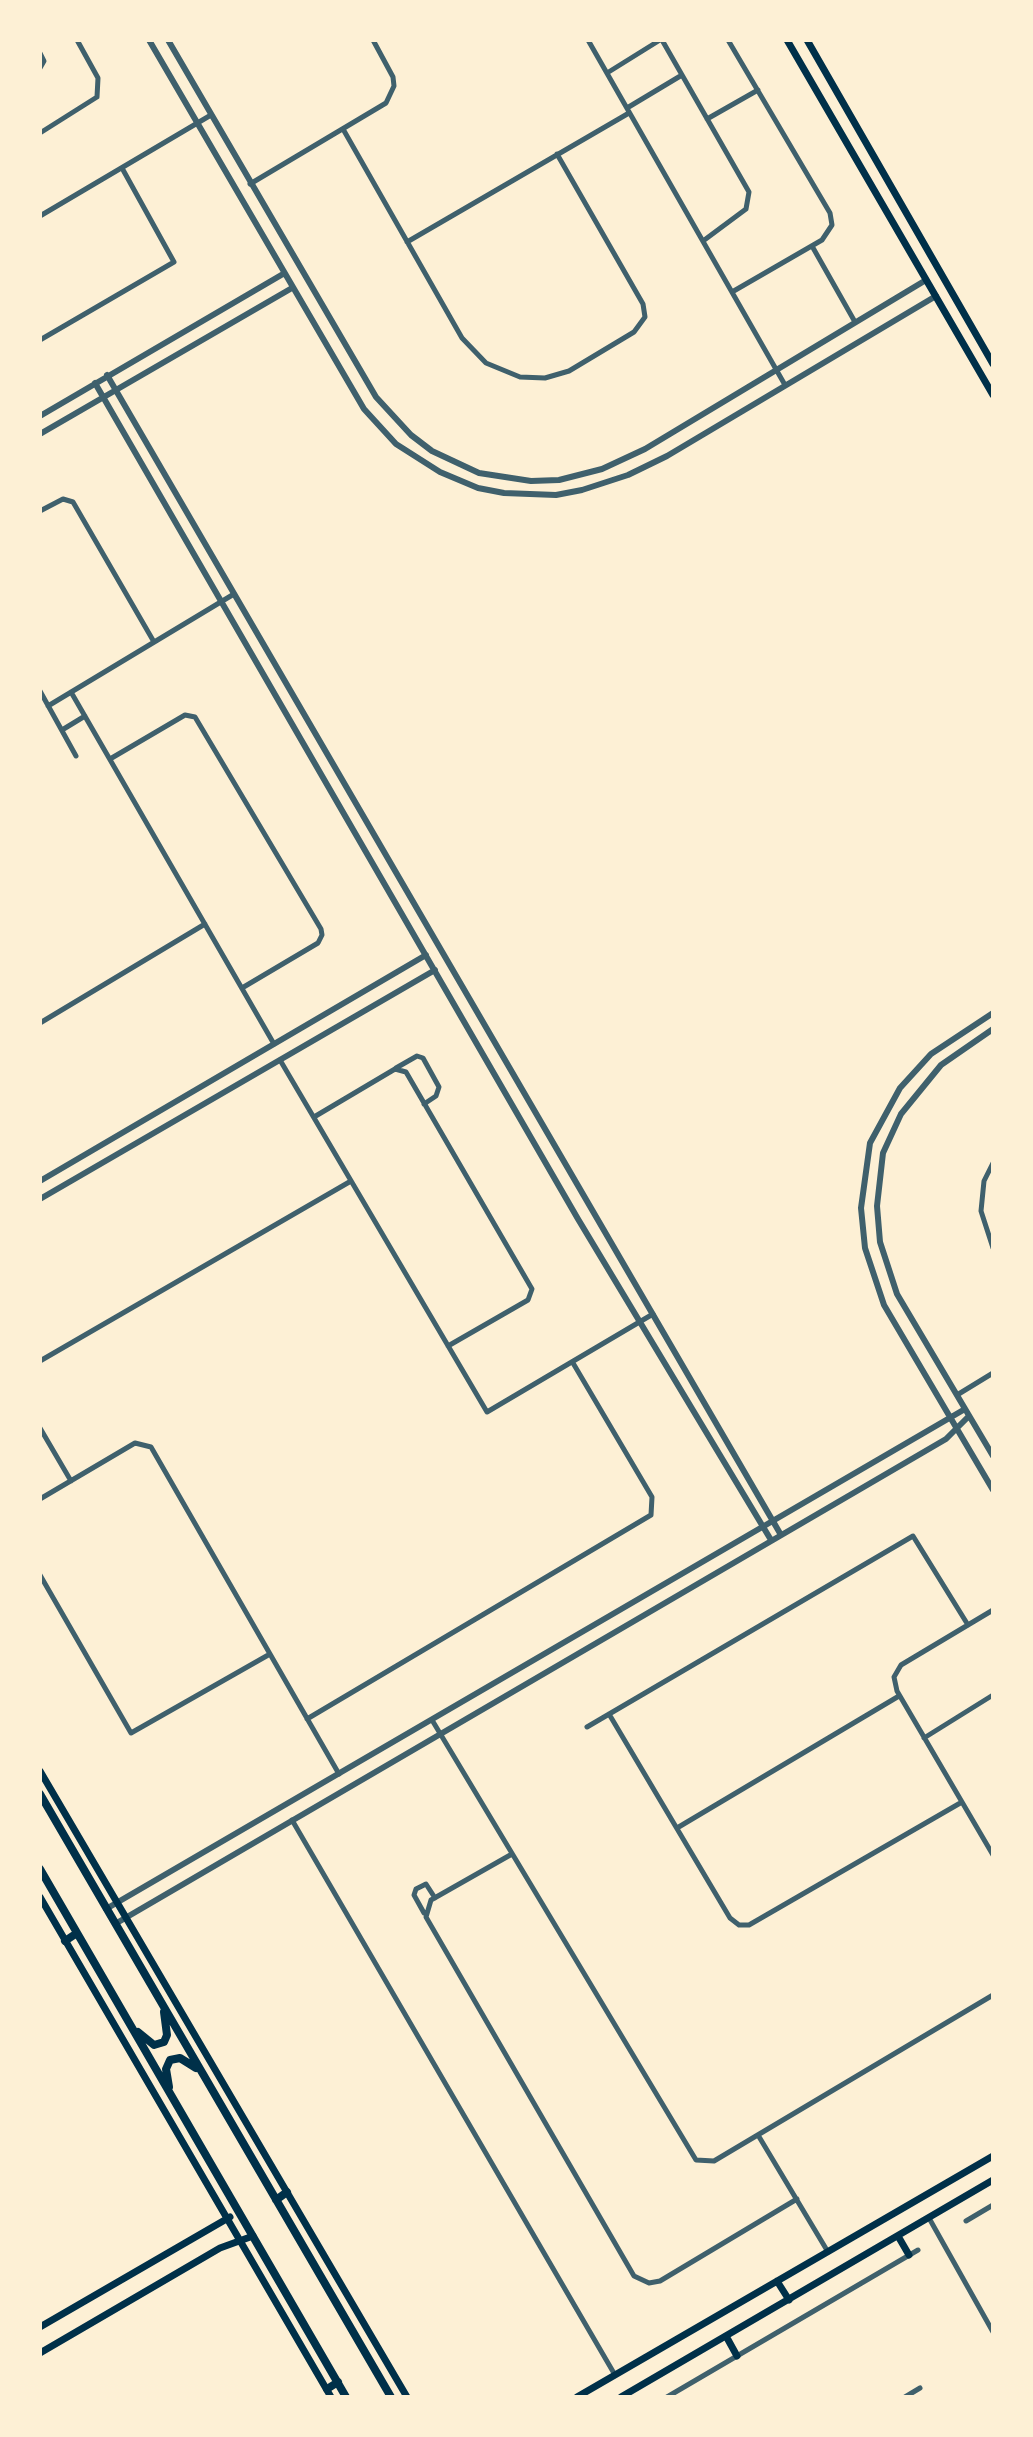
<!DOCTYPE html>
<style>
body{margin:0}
#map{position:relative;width:1033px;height:2437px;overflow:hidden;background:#fdf0d5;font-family:Cabin,sans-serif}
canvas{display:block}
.frame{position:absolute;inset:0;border:42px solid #fdf0d5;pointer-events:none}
</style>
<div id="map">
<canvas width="1033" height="2437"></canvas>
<div class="frame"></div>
</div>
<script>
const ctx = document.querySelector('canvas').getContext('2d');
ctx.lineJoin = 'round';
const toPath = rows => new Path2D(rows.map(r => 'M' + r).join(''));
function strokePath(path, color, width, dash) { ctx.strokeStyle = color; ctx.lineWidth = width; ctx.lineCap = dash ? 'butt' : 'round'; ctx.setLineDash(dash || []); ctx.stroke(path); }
const minor = toPath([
 [588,40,785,385],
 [662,40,749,192,746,209,703,241],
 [728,40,830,213,832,225,822,240,732,292],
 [40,53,44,61,40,68],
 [607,73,660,40],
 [627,108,682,75],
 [707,119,758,90],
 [343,129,462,338,486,363,520,377,545,378,569,371,634,332,645,317,643,304,557,154],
 [40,133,97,97,98,78,77,40],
 [250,184,386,103,394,86,393,77,373,40],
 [40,216,211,115],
 [407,242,629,113],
 [812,246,855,322],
 [40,340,174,262,122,168],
 [40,511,63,499,73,502,154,642],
 [40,691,76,756],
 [71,692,274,1044],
 [48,706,234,594],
 [62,730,85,716],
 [110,759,185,715,195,717,321,929,322,935,318,943,242,988],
 [40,1023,205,924],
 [280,1060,487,1412,653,1314],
 [396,1068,417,1056,423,1058,439,1087,436,1096,424,1104],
 [314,1117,395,1069,406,1072,532,1289,528,1300,448,1346],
 [993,1163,984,1181,981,1211,993,1248],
 [40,1361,351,1181],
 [957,1395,993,1373],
 [40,1428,71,1481],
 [40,1499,135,1443,151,1447,339,1774],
 [40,1575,131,1733,270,1654],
 [993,1610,901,1665,894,1677,897,1691,993,1855],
 [609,1714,730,1918,739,1925,749,1925,962,1802],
 [307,1719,651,1515,652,1497,573,1363],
 [432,1720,696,2160,714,2161,993,1995],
 [587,1727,913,1536,968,1625],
 [924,1738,993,1695],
 [292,1820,615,2375],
 [677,1828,899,1696],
 [512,1854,431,1900,426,1917,634,2276,649,2283,660,2281,797,2199],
 [424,1913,414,1895,416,1889,426,1884,435,1898],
 [758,2135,828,2252],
 [929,2218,993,2332],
 [966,2221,993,2205],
 [667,2397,918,2250],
 [905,2397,920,2388]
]);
const tertiary = toPath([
 [149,40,364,409,396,444,440,472,478,488,504,493,556,495,582,490,628,475,667,456,936,296],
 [168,40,376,397,411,435,432,451,479,473,531,481,559,480,602,469,645,449,926,280],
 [107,375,781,1535],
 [95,383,578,1219,771,1540],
 [40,416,283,274],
 [40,434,292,288],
 [993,1013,931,1054,900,1088,870,1143,861,1208,865,1248,884,1305,993,1490],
 [993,1029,941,1065,901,1114,883,1153,877,1206,880,1242,897,1294,993,1456],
 [40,1181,426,955],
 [40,1199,435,970],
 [106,1909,965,1409],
 [115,1924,946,1439,969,1416]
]);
const secondary = toPath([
 [787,40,993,395],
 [807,40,993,364],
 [40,1771,407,2397],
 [40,1897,331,2397],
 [898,2236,909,2255],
 [777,2281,789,2300],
 [40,2327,230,2217],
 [726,2336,737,2356],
 [40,2353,220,2248,253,2236],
 [577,2397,993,2156],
 [621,2397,993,2180]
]);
const primary = toPath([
 [40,1794,391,2397],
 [40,1869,346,2397],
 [65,1941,77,1933],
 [138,2032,154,2045,164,2042,167,2035,164,2012],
 [169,2087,166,2069,170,2060,180,2058,196,2068],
 [276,2200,287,2192],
 [327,2389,338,2382]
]);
strokePath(minor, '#3f606c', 5);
strokePath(tertiary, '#3f606c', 6);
strokePath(secondary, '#003049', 7);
strokePath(primary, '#003049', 8);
</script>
